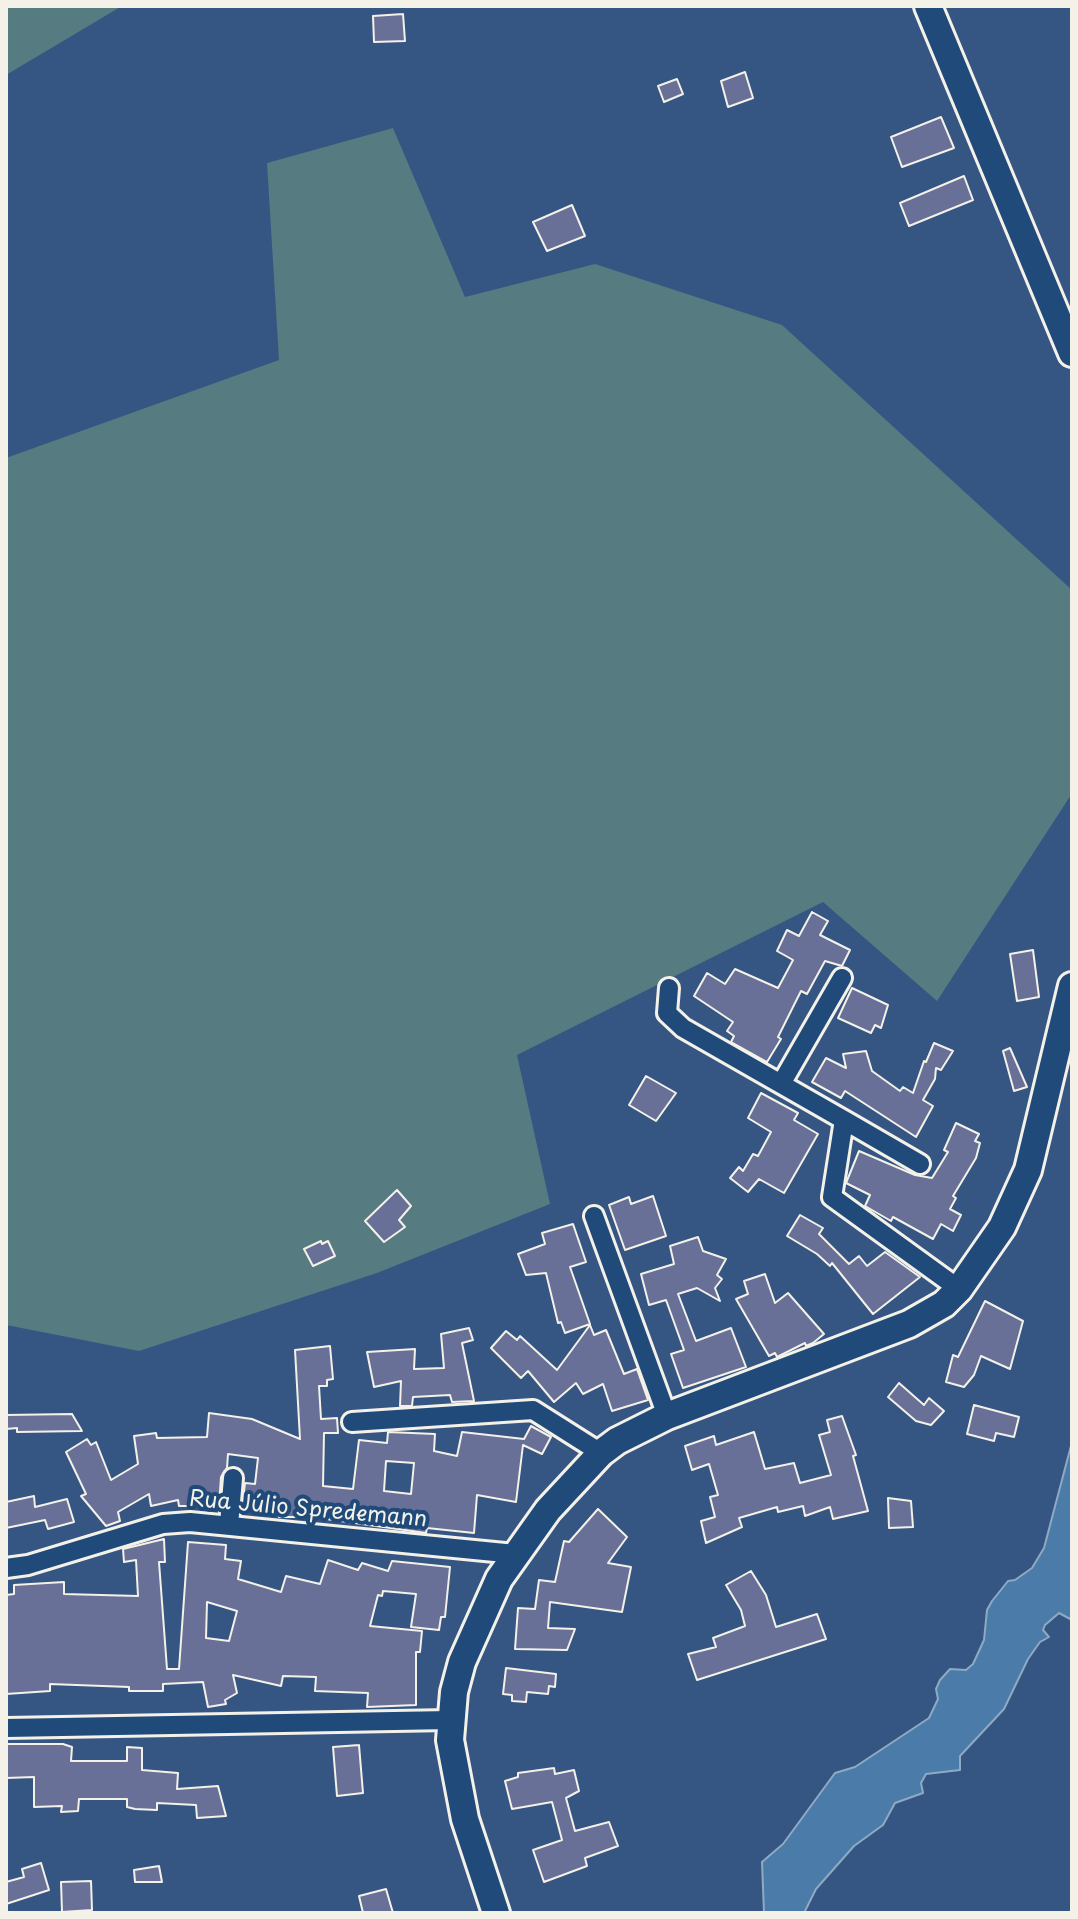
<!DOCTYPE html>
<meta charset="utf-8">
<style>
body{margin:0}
#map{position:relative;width:1078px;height:1919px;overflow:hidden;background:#355583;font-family:"Playpen Sans",sans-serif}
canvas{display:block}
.frame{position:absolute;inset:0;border:8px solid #f4f1e8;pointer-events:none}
</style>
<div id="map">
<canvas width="1078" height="1919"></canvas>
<div class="frame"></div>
</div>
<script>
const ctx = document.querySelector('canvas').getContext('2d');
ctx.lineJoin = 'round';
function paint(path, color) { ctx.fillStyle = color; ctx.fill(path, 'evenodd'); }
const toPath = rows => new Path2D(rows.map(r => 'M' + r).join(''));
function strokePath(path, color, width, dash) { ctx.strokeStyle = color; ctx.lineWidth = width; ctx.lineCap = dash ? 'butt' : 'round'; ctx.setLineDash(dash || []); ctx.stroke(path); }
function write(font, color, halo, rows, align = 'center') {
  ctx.font = font + ' "Playpen Sans",sans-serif'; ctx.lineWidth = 8; ctx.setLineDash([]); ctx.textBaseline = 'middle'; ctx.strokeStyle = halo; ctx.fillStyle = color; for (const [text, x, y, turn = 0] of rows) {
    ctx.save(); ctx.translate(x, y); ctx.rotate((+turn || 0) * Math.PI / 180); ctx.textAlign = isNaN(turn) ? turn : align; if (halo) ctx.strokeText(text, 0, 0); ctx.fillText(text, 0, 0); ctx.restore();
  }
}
const green = toPath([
 [6,6,122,6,6,75],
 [393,128,465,297,595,264,782,325,1072,590,1071,795,937,1001,823,902,517,1055,550,1204,377,1273,139,1351,6,1325,6,458,279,360,267,163]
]);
const water = toPath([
 [1072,1442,1072,1620,1059,1613,1045,1625,1043,1630,1049,1637,1040,1642,1028,1659,1004,1709,960,1756,960,1770,926,1774,921,1783,923,1793,895,1803,883,1825,854,1846,816,1889,804,1913,764,1913,762,1862,783,1844,835,1773,855,1767,929,1718,938,1699,936,1689,940,1680,950,1669,966,1670,973,1664,984,1640,987,1610,992,1601,1008,1581,1015,1580,1032,1568,1044,1548,1072,1442]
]);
const building = toPath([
 [403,14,405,41,374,42,373,16,403,14],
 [745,72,753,98,728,107,721,81,745,72],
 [677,79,683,94,664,102,658,86,677,79],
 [941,117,954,148,902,167,891,137,941,117],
 [964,176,973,200,909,226,900,203,964,176],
 [572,205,585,236,547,251,533,222,572,205],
 [812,912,828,921,820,935,850,950,842,966,825,961,807,994,801,991,778,1037,781,1039,767,1062,731,1042,734,1036,727,1031,733,1022,694,996,707,973,725,984,735,969,778,988,793,960,777,951,787,930,799,936,812,912],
 [1033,950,1039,997,1017,1001,1010,954,1033,950],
 [852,988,888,1005,881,1028,875,1025,871,1033,838,1018,852,988],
 [934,1043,953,1051,941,1070,936,1068,935,1079,923,1100,933,1106,916,1137,845,1091,841,1098,812,1082,826,1058,846,1068,843,1054,866,1051,872,1071,900,1091,903,1087,913,1093,924,1061,926,1062,934,1043],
 [1010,1048,1027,1087,1014,1091,1003,1051,1010,1048],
 [646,1076,676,1093,656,1121,629,1105,646,1076],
 [761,1093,798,1113,794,1120,818,1134,784,1193,759,1179,748,1192,730,1178,739,1167,743,1171,753,1154,758,1156,771,1132,748,1118,761,1093],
 [956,1123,979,1134,975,1141,980,1143,976,1158,953,1196,956,1198,950,1209,961,1215,953,1231,941,1224,933,1239,893,1217,891,1221,865,1206,870,1195,846,1183,859,1151,915,1175,932,1178,948,1152,944,1150,956,1123],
 [397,1190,411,1206,399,1220,405,1227,384,1242,365,1221,397,1190],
 [653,1196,666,1236,625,1250,609,1205,629,1197,631,1204,653,1196],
 [800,1215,823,1228,819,1234,849,1264,859,1256,867,1266,885,1252,920,1277,873,1314,832,1263,830,1266,817,1254,787,1236,800,1215],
 [573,1224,586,1262,570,1267,590,1324,565,1333,561,1322,558,1323,546,1273,526,1275,518,1254,545,1244,542,1233,573,1224],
 [698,1237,703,1251,726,1259,717,1275,722,1279,715,1288,720,1301,697,1288,678,1294,696,1341,731,1328,746,1367,683,1388,671,1354,684,1350,666,1300,649,1305,641,1274,674,1264,670,1246,698,1237],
 [321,1241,322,1244,328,1241,335,1256,313,1266,304,1249,321,1241],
 [765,1274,775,1303,788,1293,824,1334,813,1343,806,1346,805,1343,777,1357,775,1353,769,1356,736,1299,748,1294,744,1281,765,1274],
 [985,1301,1023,1321,1010,1369,981,1356,974,1375,964,1387,946,1382,953,1355,958,1357,985,1301],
 [590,1325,594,1335,606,1330,624,1374,637,1369,648,1400,612,1411,603,1384,583,1394,576,1383,554,1402,528,1371,521,1378,491,1348,506,1331,517,1340,520,1336,557,1370,590,1325],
 [469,1328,473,1340,462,1343,474,1401,452,1402,450,1395,413,1397,412,1406,400,1406,401,1381,374,1387,367,1352,415,1349,414,1369,444,1368,441,1334,469,1328],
 [330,1346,333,1379,327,1380,327,1386,319,1386,321,1419,337,1418,338,1433,324,1433,323,1486,353,1489,359,1440,387,1443,388,1432,435,1434,434,1451,457,1456,462,1432,524,1439,531,1426,551,1437,542,1454,523,1445,516,1502,477,1495,474,1533,427,1528,426,1533,312,1517,279,1517,280,1512,242,1508,245,1483,255,1484,258,1458,228,1454,227,1468,221,1477,219,1506,179,1506,178,1500,151,1506,149,1494,118,1512,120,1521,106,1526,81,1496,86,1494,66,1452,87,1439,91,1445,96,1442,111,1480,138,1464,134,1436,156,1433,157,1438,207,1437,209,1413,252,1419,300,1439,295,1350,330,1346],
 [386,1461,414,1463,411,1494,384,1491,386,1461],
 [899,1383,924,1405,929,1398,944,1411,931,1425,916,1421,888,1397,899,1383],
 [974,1405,1019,1417,1014,1437,996,1433,994,1441,967,1434,974,1405],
 [72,1414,82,1431,17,1432,17,1428,6,1429,6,1415,72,1414],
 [842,1416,856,1455,853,1456,868,1511,833,1519,830,1507,805,1516,803,1506,778,1512,777,1507,739,1518,742,1527,706,1543,701,1521,715,1517,710,1497,718,1495,709,1464,692,1470,685,1446,714,1436,716,1445,754,1432,765,1469,794,1463,800,1483,831,1475,819,1435,830,1432,827,1420,842,1416],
 [34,1496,35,1507,67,1499,74,1522,48,1529,45,1520,6,1528,6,1502,34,1496],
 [888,1498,911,1501,913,1527,889,1528,888,1498],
 [598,1509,627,1537,608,1563,631,1567,622,1612,550,1602,548,1628,575,1629,567,1650,515,1649,518,1608,535,1609,539,1580,555,1582,564,1541,569,1542,598,1509],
 [164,1539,165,1562,159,1562,167,1669,179,1669,188,1542,226,1545,225,1559,241,1561,238,1579,281,1592,286,1576,320,1584,328,1560,358,1570,362,1563,388,1571,392,1561,450,1567,445,1617,441,1617,439,1630,411,1627,416,1594,383,1591,382,1596,378,1595,370,1626,422,1631,420,1652,416,1652,416,1705,367,1707,368,1693,315,1691,316,1677,283,1676,281,1686,233,1675,237,1693,225,1700,226,1704,208,1707,203,1682,163,1684,163,1691,129,1691,129,1687,50,1684,50,1691,6,1694,6,1595,14,1594,14,1585,64,1582,64,1594,138,1596,136,1560,124,1562,123,1549,164,1539],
 [207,1602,237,1611,229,1641,206,1638,207,1602],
 [751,1571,766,1595,776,1627,817,1614,826,1639,697,1680,688,1654,716,1647,713,1638,745,1626,741,1610,726,1585,751,1571],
 [506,1668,556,1674,555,1687,549,1686,548,1694,527,1692,526,1702,512,1701,512,1695,503,1694,506,1668],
 [6,1744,63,1744,72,1747,71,1761,127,1761,127,1747,142,1748,142,1770,178,1773,177,1789,218,1786,226,1816,197,1818,196,1805,157,1803,157,1810,135,1809,127,1807,127,1799,79,1799,78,1811,61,1812,62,1806,34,1807,34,1777,6,1778,6,1744],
 [359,1745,363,1793,337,1796,333,1747,359,1745],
 [554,1768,555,1774,574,1770,579,1791,566,1798,575,1831,609,1822,618,1846,585,1858,587,1866,544,1882,533,1850,562,1840,552,1802,512,1809,505,1781,518,1777,518,1773,554,1768],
 [41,1863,49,1890,6,1904,6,1882,24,1877,22,1869,41,1863],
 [159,1866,162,1882,135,1882,134,1870,159,1866],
 [91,1881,92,1910,62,1912,61,1882,91,1881],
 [386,1889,393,1913,363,1913,359,1896,386,1889]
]);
const street = toPath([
 [669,988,667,1013,683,1028,844,1120,832,1197,959,1289],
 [781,1084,842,978],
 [844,1120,920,1164],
 [594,1216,667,1416],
 [352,1422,533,1410,601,1453],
 [229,1525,233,1478],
 [6,1568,28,1565,163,1524,190,1522,515,1554],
 [6,1728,450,1720]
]);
const secondary = toPath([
 [928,6,1072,353],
 [496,1913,465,1819,450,1740,454,1692,462,1662,499,1579,548,1510,601,1453,617,1441,667,1416,909,1324,944,1304,959,1289,1002,1227,1028,1170,1072,986]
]);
const streetNames = [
 ["Rua Júlio Spredemann",308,1510,5]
];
paint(green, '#567b81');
paint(water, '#4b7ba8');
strokePath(water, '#8faac2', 2);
paint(building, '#687097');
strokePath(building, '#f4f1e8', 2);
strokePath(street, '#f4f1e8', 24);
strokePath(secondary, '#f4f1e8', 32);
strokePath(street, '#1f4a7a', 18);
strokePath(secondary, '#1f4a7a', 26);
write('22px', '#f4f1e8', '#1f4a7a', streetNames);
</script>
